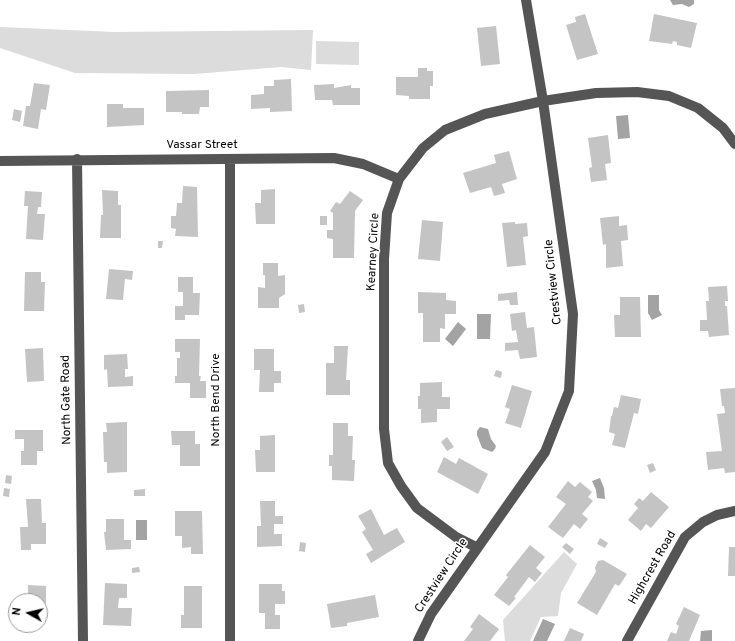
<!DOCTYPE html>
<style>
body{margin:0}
#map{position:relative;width:735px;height:641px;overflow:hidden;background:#fff;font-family:Overpass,sans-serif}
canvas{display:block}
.north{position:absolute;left:8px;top:593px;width:40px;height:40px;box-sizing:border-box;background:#fff;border:1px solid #999;border-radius:50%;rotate:278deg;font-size:11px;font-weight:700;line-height:16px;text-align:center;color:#000}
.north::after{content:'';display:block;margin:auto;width:14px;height:18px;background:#000;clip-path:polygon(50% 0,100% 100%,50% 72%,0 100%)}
</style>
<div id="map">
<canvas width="735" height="641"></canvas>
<div class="north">N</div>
</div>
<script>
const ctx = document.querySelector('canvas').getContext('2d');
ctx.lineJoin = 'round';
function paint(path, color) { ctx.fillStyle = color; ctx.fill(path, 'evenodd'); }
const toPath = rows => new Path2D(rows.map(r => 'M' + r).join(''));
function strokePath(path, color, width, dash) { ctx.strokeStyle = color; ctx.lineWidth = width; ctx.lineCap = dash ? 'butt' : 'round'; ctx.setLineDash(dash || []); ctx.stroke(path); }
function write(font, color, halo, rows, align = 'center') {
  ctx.font = font + ' Overpass,sans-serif'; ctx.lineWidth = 3; ctx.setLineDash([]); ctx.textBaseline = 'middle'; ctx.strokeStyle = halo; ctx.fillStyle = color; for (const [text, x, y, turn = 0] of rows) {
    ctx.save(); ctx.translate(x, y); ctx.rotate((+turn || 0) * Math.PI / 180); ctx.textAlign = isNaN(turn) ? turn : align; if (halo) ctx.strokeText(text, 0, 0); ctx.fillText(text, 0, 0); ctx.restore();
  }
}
const green = toPath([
 [0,27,114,32,313,30,311,70,281,67,194,74,75,73,0,48],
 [316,41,359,42,359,65,316,64],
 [564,552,577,564,561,593,558,616,541,617,530,641,505,641,503,620]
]);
const water = toPath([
 [670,0,694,0,694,4,689,7,682,4,673,5],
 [628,115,630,138,618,139,616,116],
 [648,295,659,295,659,310,662,315,652,320,648,313],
 [477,314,491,314,490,339,477,339],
 [458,322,466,329,453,346,445,339],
 [480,427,488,429,491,439,496,446,495,449,492,452,482,448,477,435,477,431],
 [600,478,604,488,605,499,597,498,596,490,592,481],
 [136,520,147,520,147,540,136,540],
 [543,619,555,624,547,641,533,641],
 [712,630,712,641,700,641,701,631]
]);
const building = toPath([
 [585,14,598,54,577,60,566,25,576,22,575,17],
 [654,14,697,23,691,48,677,45,677,42,673,41,672,44,649,41],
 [496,26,500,64,481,66,477,28],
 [418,68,427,68,427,71,433,71,433,86,430,86,430,99,409,99,409,96,396,95,396,77,418,77],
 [291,79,292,111,270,112,270,108,251,109,251,95,264,94,264,86,274,86,274,80],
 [34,83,50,85,46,110,41,109,38,129,23,126,26,106,30,106],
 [334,84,334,88,351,85,351,88,360,88,360,105,333,105,332,100,315,100,314,85],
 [209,90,209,107,200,107,199,114,182,114,182,112,166,112,166,91],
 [107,104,123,104,123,108,144,108,144,125,107,127],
 [14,109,22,111,20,122,12,120],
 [608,135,611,163,605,164,607,180,591,182,589,168,592,167,588,138],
 [509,151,517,179,502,184,505,193,494,196,491,187,470,193,463,173,496,163,494,155],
 [183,186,197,187,198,237,175,236,176,229,171,228,171,216,176,216,177,203,182,203],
 [275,189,275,224,256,224,255,203,261,203,261,190],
 [102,190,118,191,118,205,121,205,121,238,100,238,101,215,103,215],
 [25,191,42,192,41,207,38,207,37,214,45,214,43,240,26,239,28,206,24,206],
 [350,191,363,200,355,211,354,258,333,258,333,239,327,238,327,230,333,230,333,213,330,211,336,202,340,204],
 [320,216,327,216,327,225,320,225],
 [619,216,619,226,627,225,628,240,621,241,623,266,606,268,606,244,603,245,600,218],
 [422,220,443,222,440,261,418,259],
 [515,222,515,224,527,223,528,236,523,237,526,265,507,267,502,223],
 [158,241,163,241,162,248,158,248],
 [263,263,278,263,278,276,285,275,285,294,279,298,279,308,258,308,258,287,265,288,265,275,263,275],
 [109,269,133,271,132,280,125,279,123,300,106,299],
 [25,272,41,272,41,282,45,282,44,311,24,311],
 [178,277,193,277,193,293,200,293,199,315,185,315,185,320,175,320,175,306,183,306,183,292,178,292],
 [727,286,728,301,725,301,725,306,727,306,729,335,709,337,708,331,700,331,700,320,707,320,706,301,709,301,708,287],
 [418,292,446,293,446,300,456,301,456,314,445,314,445,329,440,328,440,342,423,342,423,313,418,313],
 [517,292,518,305,510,305,509,300,498,301,498,294],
 [620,297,640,297,641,337,615,337,614,315,620,315],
 [304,304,305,312,299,313,298,305],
 [525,312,527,328,534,327,537,357,520,359,518,350,505,351,505,343,518,342,516,330,512,331,510,314],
 [175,339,200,339,199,376,201,376,200,381,206,381,206,398,190,398,190,383,175,383,175,376,177,376,177,358,180,358,180,352,175,352],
 [334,346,348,346,346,380,350,380,350,395,326,395,326,363,334,363],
 [43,348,44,381,27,382,25,349],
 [254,349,274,349,274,371,281,371,281,383,274,383,274,392,259,392,260,370,254,370],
 [127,354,128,369,125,369,125,377,133,376,133,386,108,387,107,369,104,370,104,355],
 [496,370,502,372,501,378,494,376],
 [442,382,442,397,450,397,450,409,437,409,437,422,421,423,421,409,418,409,418,396,420,396,420,383],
 [512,385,532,391,521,428,505,423,510,409,505,407],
 [735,388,735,472,725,473,724,468,708,470,706,452,722,451,717,414,725,413,724,406,722,406,720,389],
 [621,395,641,399,638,414,634,413,625,448,612,445,615,434,609,432,611,416,612,416,614,407,618,408],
 [127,422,127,472,107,473,107,462,104,462,103,432,107,432,106,423],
 [333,423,348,423,348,436,353,436,352,460,355,460,354,481,332,480,332,466,329,466,329,455,333,455],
 [15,430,43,430,43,451,37,451,37,465,21,465,21,451,24,451,24,439,15,439],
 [171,431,195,431,195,444,200,444,200,466,180,466,180,445,172,445],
 [275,435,275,472,256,472,255,450,260,450,260,436],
 [447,437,454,447,447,451,441,442],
 [444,457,456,464,459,458,488,474,478,494,437,472],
 [653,463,656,470,650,473,647,465],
 [6,475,12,476,11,484,5,483],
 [568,481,575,487,580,482,592,492,588,497,593,501,582,514,588,519,580,529,574,524,563,538,548,527,566,504,556,497],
 [4,488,10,489,9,497,3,496],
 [145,489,145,496,134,496,134,490],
 [651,492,669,507,651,528,646,524,641,531,628,520,638,508,634,504,639,498,643,501],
 [26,499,41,499,42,523,46,523,46,544,31,544,31,550,21,550,20,527,28,527],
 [260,501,275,501,275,516,283,516,283,524,274,524,274,534,282,534,282,546,257,547,257,526,261,526],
 [371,509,384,535,397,528,405,542,371,563,366,554,373,550,362,532,366,529,358,516],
 [175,511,202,511,203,554,191,554,191,547,182,548,182,536,175,536],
 [106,519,124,519,124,540,131,540,131,549,106,550,104,532,106,532],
 [600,538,608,543,605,548,597,544],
 [300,542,306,543,305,552,299,551],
 [566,543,574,549,570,554,562,547],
 [530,545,545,557,536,568,542,573,535,582,529,577,514,597,516,598,509,606,494,595,508,577,506,575],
 [729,547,735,547,735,576,728,576],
 [603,560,627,574,619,586,615,584,597,615,577,603,596,572,595,567,598,561],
 [139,567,140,572,132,573,132,568],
 [105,583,127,584,127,598,119,598,118,608,132,608,131,626,103,625],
 [259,584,282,584,282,591,285,591,285,604,275,604,275,615,280,615,280,629,265,629,265,613,259,613],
 [28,585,46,586,46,607,40,607,40,601,28,601],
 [184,586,202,586,202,628,181,628,181,615,184,615],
 [375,595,379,617,347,623,347,626,331,628,327,604],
 [684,607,700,615,689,641,667,641,671,632,676,634,679,626,676,624],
 [479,614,499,629,490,641,464,641,473,629,470,627],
 [570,628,584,634,581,641,564,641]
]);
const minor = toPath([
 [77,159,83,641],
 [0,161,334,158,363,164,399,179],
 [476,547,456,537,417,508,401,486,388,463,384,429,384,259,387,213,399,179,423,148,445,130,485,114,543,101,596,93,637,92,669,96,698,108,723,128,735,144],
 [230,641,230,159],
 [418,641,431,614,545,452,569,391,573,314,543,101,526,0],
 [627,641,685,537,703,522,717,515,735,511]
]);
const streetNames = [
 ["Vassar Street",202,146],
 ["Kearney Circle",374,252,-87],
 ["Crestview Circle",554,282,-96],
 ["North Gate Road",67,400,-91],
 ["North Bend Drive",217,400,-90],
 ["Highcrest Road",653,568,-60],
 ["Crestview Circle",442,576,-57]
];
paint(green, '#dcdcdc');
paint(water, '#a3a3a3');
paint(building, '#c4c4c4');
strokePath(minor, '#555', 10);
write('12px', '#000', '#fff', streetNames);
</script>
